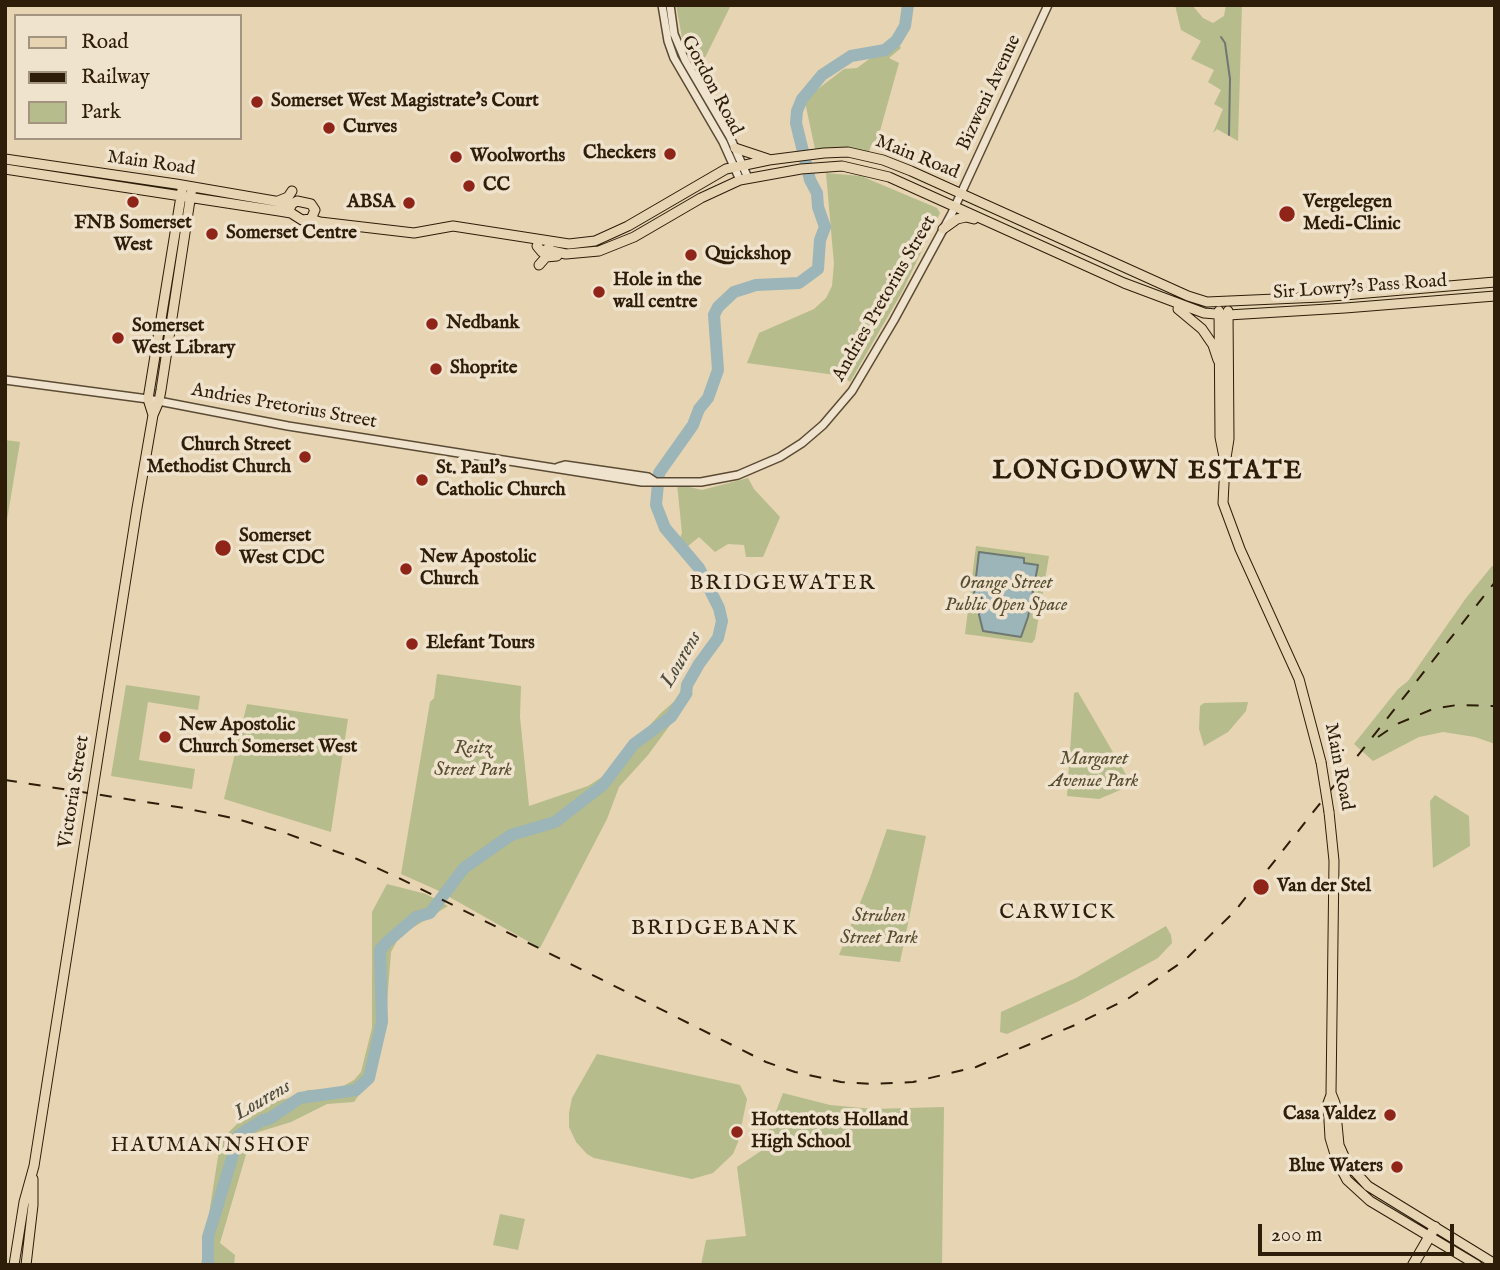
<!DOCTYPE html>
<style>
body{margin:0}
#map{position:relative;width:1500px;height:1270px;overflow:hidden;background:#e6d4b3;font-family:"IM FELL English",serif}
canvas{display:block}
.frame{position:absolute;inset:0;border:7px solid #2e1d09;pointer-events:none}
.legend{position:absolute;left:14px;top:14px;width:228px;height:126px;box-sizing:border-box;background:#efe3ce;border:2px solid #a2947f;margin:0;padding:9px 12px;list-style:none;font-size:21px;color:#2e1d09}
.legend li{display:flex;align-items:center;gap:14px;height:35px}
.legend b{width:35px;border:2px solid #a2947f}
.scale{position:absolute;left:1258px;top:1224px;width:196px;height:32px;box-sizing:border-box;border:4px solid #2e1d09;border-top:0;padding-left:9px;font-size:21px;line-height:24px;white-space:nowrap;color:#2e1d09;-webkit-text-stroke:5px #efe3ce;paint-order:stroke}
</style>
<div id="map">
<canvas width="1500" height="1270"></canvas>
<div class="frame"></div>
<ul class="legend">
<li><b style="height:9px;background:#e6d4b3"></b>Road</li>
<li><b style="height:9px;background:#2e1d09"></b>Railway</li>
<li><b style="height:19px;background:#b6bc8b"></b>Park</li>
</ul>
<div class="scale">200 m</div>
</div>
<script>
const ctx = document.querySelector('canvas').getContext('2d');
ctx.lineJoin = 'round';
function paint(path, color) { ctx.fillStyle = color; ctx.fill(path, 'evenodd'); }
const toPath = rows => new Path2D(rows.map(r => 'M' + r).join(''));
function strokePath(path, color, width, dash) { ctx.strokeStyle = color; ctx.lineWidth = width; ctx.lineCap = dash ? 'butt' : 'round'; ctx.setLineDash(dash || []); ctx.stroke(path); }
function write(font, color, halo, rows, align = 'center') {
  ctx.font = font + ' "IM FELL English",serif'; ctx.lineWidth = 7; ctx.setLineDash([]); ctx.textBaseline = 'middle'; ctx.strokeStyle = halo; ctx.fillStyle = color; for (const [text, x, y, turn = 0] of rows) {
    ctx.save(); ctx.translate(x, y); ctx.rotate((+turn || 0) * Math.PI / 180); ctx.textAlign = isNaN(turn) ? turn : align; if (halo) ctx.strokeText(text, 0, 0); ctx.fillText(text, 0, 0); ctx.restore();
  }
}
const green = toPath([
 [676,5,731,5,698,72,683,43],
 [1175,5,1192,5,1203,18,1213,23,1224,16,1226,5,1242,5,1238,141,1217,129,1213,133,1223,109,1214,104,1221,90,1208,82,1214,70,1191,59,1201,41,1181,30],
 [897,42,901,48,889,58,899,63,878,138,871,145,869,152,843,147,815,149,805,102,810,95,844,69,857,68,872,57,885,52],
 [826,173,861,176,937,208,940,213,902,292,850,382,843,376,747,363,759,333,814,309,826,298,832,286,834,264],
 [5,440,20,442,5,532],
 [748,478,754,489,780,517,763,557,746,557,744,545,728,544,715,552,699,537,688,546,680,538,682,533,677,484,702,490],
 [976,546,1049,556,1035,639,1032,643,965,634],
 [1492,566,1495,567,1495,744,1475,737,1443,732,1419,737,1373,761,1354,744,1398,689,1408,681,1466,598],
 [437,674,521,686,520,717,529,806,588,786,602,777,661,713,678,698,684,687,693,694,648,755,619,787,607,819,540,948,437,890,401,874,430,702,434,698],
 [126,685,200,696,198,710,148,702,139,760,195,769,192,789,111,776],
 [1078,692,1132,785,1099,799,1067,796,1074,693],
 [1248,702,1246,711,1228,732,1204,746,1199,729,1200,706,1204,703],
 [247,704,348,719,331,832,224,799],
 [1435,795,1469,816,1470,846,1433,868,1430,801],
 [887,829,926,836,900,962,839,955,870,878],
 [387,884,426,894,448,906,409,930,397,941,391,952,385,1029,373,1075,354,1102,327,1104,291,1122,252,1134,220,1243,235,1255,234,1265,201,1265,220,1144,230,1131,248,1113,264,1102,286,1099,308,1090,338,1089,354,1080,361,1072,372,1028,372,912],
 [1166,926,1171,935,1172,943,1158,958,1079,1001,1007,1034,1000,1032,1001,1012,1076,978],
 [597,1054,740,1085,747,1099,738,1142,733,1154,713,1173,692,1179,594,1158,587,1154,576,1142,569,1127,569,1113,572,1098],
 [783,1093,830,1105,873,1109,944,1107,942,1265,701,1265,706,1240,746,1236,737,1167,761,1151],
 [500,1214,525,1219,518,1250,493,1245]
]);
const water = toPath([
 [979,552,1024,558,1024,563,1038,565,1028,617,1021,637,983,631,974,594,979,552]
]);
const stream = toPath([
 [1221,37,1225,43,1230,79,1229,135]
]);
const river = toPath([
 [208,1265,208,1237,239,1135,263,1120,269,1119,300,1098,356,1090,369,1078,382,1022,380,950,387,942,416,917,430,913,464,868,511,835,555,822,603,785,634,744,671,717,686,694,687,685,699,664,718,638,722,621,719,608,699,568,665,528,656,505,659,473,693,425,699,409,708,398,718,370,714,315,718,307,734,292,756,285,799,283,818,269,820,240,825,227,818,207,817,193,810,180,796,123,797,111,802,99,822,75,851,56,885,50,896,41,905,26,908,5]
]);
const minor = toPath([
 [662,5,668,41,674,58,723,142,740,180],
 [670,5,674,34,685,60,730,137,748,178],
 [5,380,148,399,288,426,642,482,701,482,738,475,780,457,802,443,823,425,852,391,894,320,951,215,1048,5],
 [558,467,565,465,648,477,654,481]
]);
const major = toPath([
 [735,148,768,159],
 [5,159,176,184,292,204],
 [5,169,279,211,291,213,302,220,311,219,320,222,414,233,453,226,569,244,595,241,628,226,726,169,769,160,824,153,848,152,883,160,911,171,1188,296,1207,302,1321,297,1495,282],
 [278,201,288,197,292,191],
 [290,208,292,204,297,201,311,204,315,210,311,219],
 [943,229,957,219,966,217,974,219],
 [537,246,542,252,549,248],
 [547,250,566,254,599,251,634,237,701,198,740,180,801,169,842,166,889,177,1124,283,1204,313,1228,315,1345,308,1495,296],
 [539,265,546,257,557,256],
 [1178,309,1202,329,1213,345,1218,360],
 [1219,311,1220,437,1224,457],
 [1228,311,1229,439,1225,464,1223,503,1240,549,1299,679,1321,762],
 [153,415,148,399,182,190],
 [1329,812,1334,861,1331,1093,1335,1103,1339,1145,1347,1163,1368,1186,1495,1264],
 [1331,1095,1328,1103,1330,1138,1337,1161,1347,1180,1370,1201,1477,1265],
 [14,1265,24,1202,34,1166,137,508,153,415,159,401,161,390,192,187],
 [26,1265,33,1205,33,1179]
]);
const highway = toPath([
 [1413,1265,1435,1227]
]);
const rail = toPath([
 [1378,737,1397,724,1433,709,1457,705,1495,706],
 [5,780,184,808,237,819,285,833,357,859,399,878,766,1062,795,1072,841,1082,872,1084,913,1082,976,1067,1075,1025,1129,998,1185,960,1235,911,1495,582]
]);
const majorBridge = toPath([
 [1321,762,1329,812]
]);
const markers = [
 [257,102,7,"#8f2418"],
 [329,128,7,"#8f2418"],
 [670,154,7,"#8f2418"],
 [456,157,7,"#8f2418"],
 [469,186,7,"#8f2418"],
 [133,202,7,"#8f2418"],
 [409,203,7,"#8f2418"],
 [1287,214,9,"#8f2418"],
 [212,234,7,"#8f2418"],
 [691,255,7,"#8f2418"],
 [599,292,7,"#8f2418"],
 [432,324,7,"#8f2418"],
 [118,338,7,"#8f2418"],
 [436,369,7,"#8f2418"],
 [305,457,7,"#8f2418"],
 [422,480,7,"#8f2418"],
 [223,548,9,"#8f2418"],
 [406,569,7,"#8f2418"],
 [412,644,7,"#8f2418"],
 [165,737,7,"#8f2418"],
 [1261,887,9,"#8f2418"],
 [1390,1115,7,"#8f2418"],
 [737,1132,7,"#8f2418"],
 [1397,1167,7,"#8f2418"]
];
const streetNames = [
 ["Gordon Road",711,86,62],
 ["Bizweni Avenue",990,93,-65],
 ["Main Road",917,158,22],
 ["Main Road",151,164,8],
 ["Sir Lowry's Pass Road",1360,288,-4],
 ["Andries Pretorius Street",885,299,-60],
 ["Andries Pretorius Street",284,407,10],
 ["Main Road",1338,767,79],
 ["Victoria Street",75,792,-81]
];
const poiNames = [
 ["Somerset West Magistrate's Court",271,102],
 ["Curves",343,128],
 ["Checkers",656,154,"right"],
 ["Woolworths",470,157],
 ["CC",483,186],
 ["ABSA",395,203,"right"],
 ["Vergelegen",1303,203],
 ["Medi-Clinic",1303,225],
 ["FNB Somerset",133,224,"center"],
 ["West",133,246,"center"],
 ["Somerset Centre",226,234],
 ["Quickshop",705,255],
 ["Hole in the",613,281],
 ["wall centre",613,303],
 ["Nedbank",446,324],
 ["Somerset",132,327],
 ["West Library",132,349],
 ["Shoprite",450,369],
 ["Church Street",291,446,"right"],
 ["Methodist Church",291,468,"right"],
 ["St. Paul's",436,469],
 ["Catholic Church",436,491],
 ["Somerset",239,537],
 ["West CDC",239,559],
 ["New Apostolic",420,558],
 ["Church",420,580],
 ["Elefant Tours",426,644],
 ["New Apostolic",179,726],
 ["Church Somerset West",179,748],
 ["Van der Stel",1277,887],
 ["Casa Valdez",1376,1115,"right"],
 ["Hottentots Holland",751,1121],
 ["High School",751,1143],
 ["Blue Waters",1383,1167,"right"]
];
const parkNames = [
 ["Orange Street",1006,584],
 ["Public Open Space",1006,606],
 ["Reitz",473,749],
 ["Street Park",473,771],
 ["Margaret",1094,760],
 ["Avenue Park",1094,782],
 ["Struben",879,917],
 ["Street Park",879,939]
];
const neighbourhoodNames = [
 ["BRIDGEWATER",783,585],
 ["CARWICK",1058,914],
 ["BRIDGEBANK",715,930],
 ["HAUMANNSHOF",211,1147]
];
const waterNames = [
 ["Lourens",682,660,-60],
 ["Lourens",263,1101,-30]
];
const districtNames = [
 ["LONGDOWN ESTATE",1148,473]
];
paint(green, '#b6bc8b');
paint(water, '#9bb5b8');
strokePath(water, '#6f7872', 2);
strokePath(stream, '#6f7872', 2);
strokePath(river, '#9bb5b8', 12);
strokePath(minor, '#5c4b34', 10);
strokePath(major, '#2e1d09', 11);
strokePath(highway, '#2e1d09', 12);
strokePath(minor, '#efe3ce', 7);
strokePath(major, '#e6d4b3', 9);
strokePath(highway, '#e6d4b3', 10);
strokePath(rail, '#2e1d09', 2, [12, 12]);
strokePath(majorBridge, '#2e1d09', 11, []);
strokePath(majorBridge, '#e6d4b3', 9);
for (const [x, y, r, color] of markers) { const dot = new Path2D(); dot.arc(x, y, r, 0, 2 * Math.PI); ctx.fillStyle = color; ctx.fill(dot); strokePath(dot, '#efe3ce', 2.5); }
write('19px', '#2e1d09', '#efe3ce', streetNames);
write('bold 19px', '#2e1d09', '#efe3ce', poiNames, 'left');
write('italic 19px', '#574d30', '#efe3ce', parkNames);
ctx.letterSpacing = '2px';
write('21px', '#2e1d09', '#efe3ce', neighbourhoodNames);
ctx.letterSpacing = '0px';
write('italic 21px', '#4f4b3e', '#efe3ce', waterNames);
ctx.letterSpacing = '2px';
write('bold 26px', '#2e1d09', '#efe3ce', districtNames);
ctx.letterSpacing = '0px';
</script>
